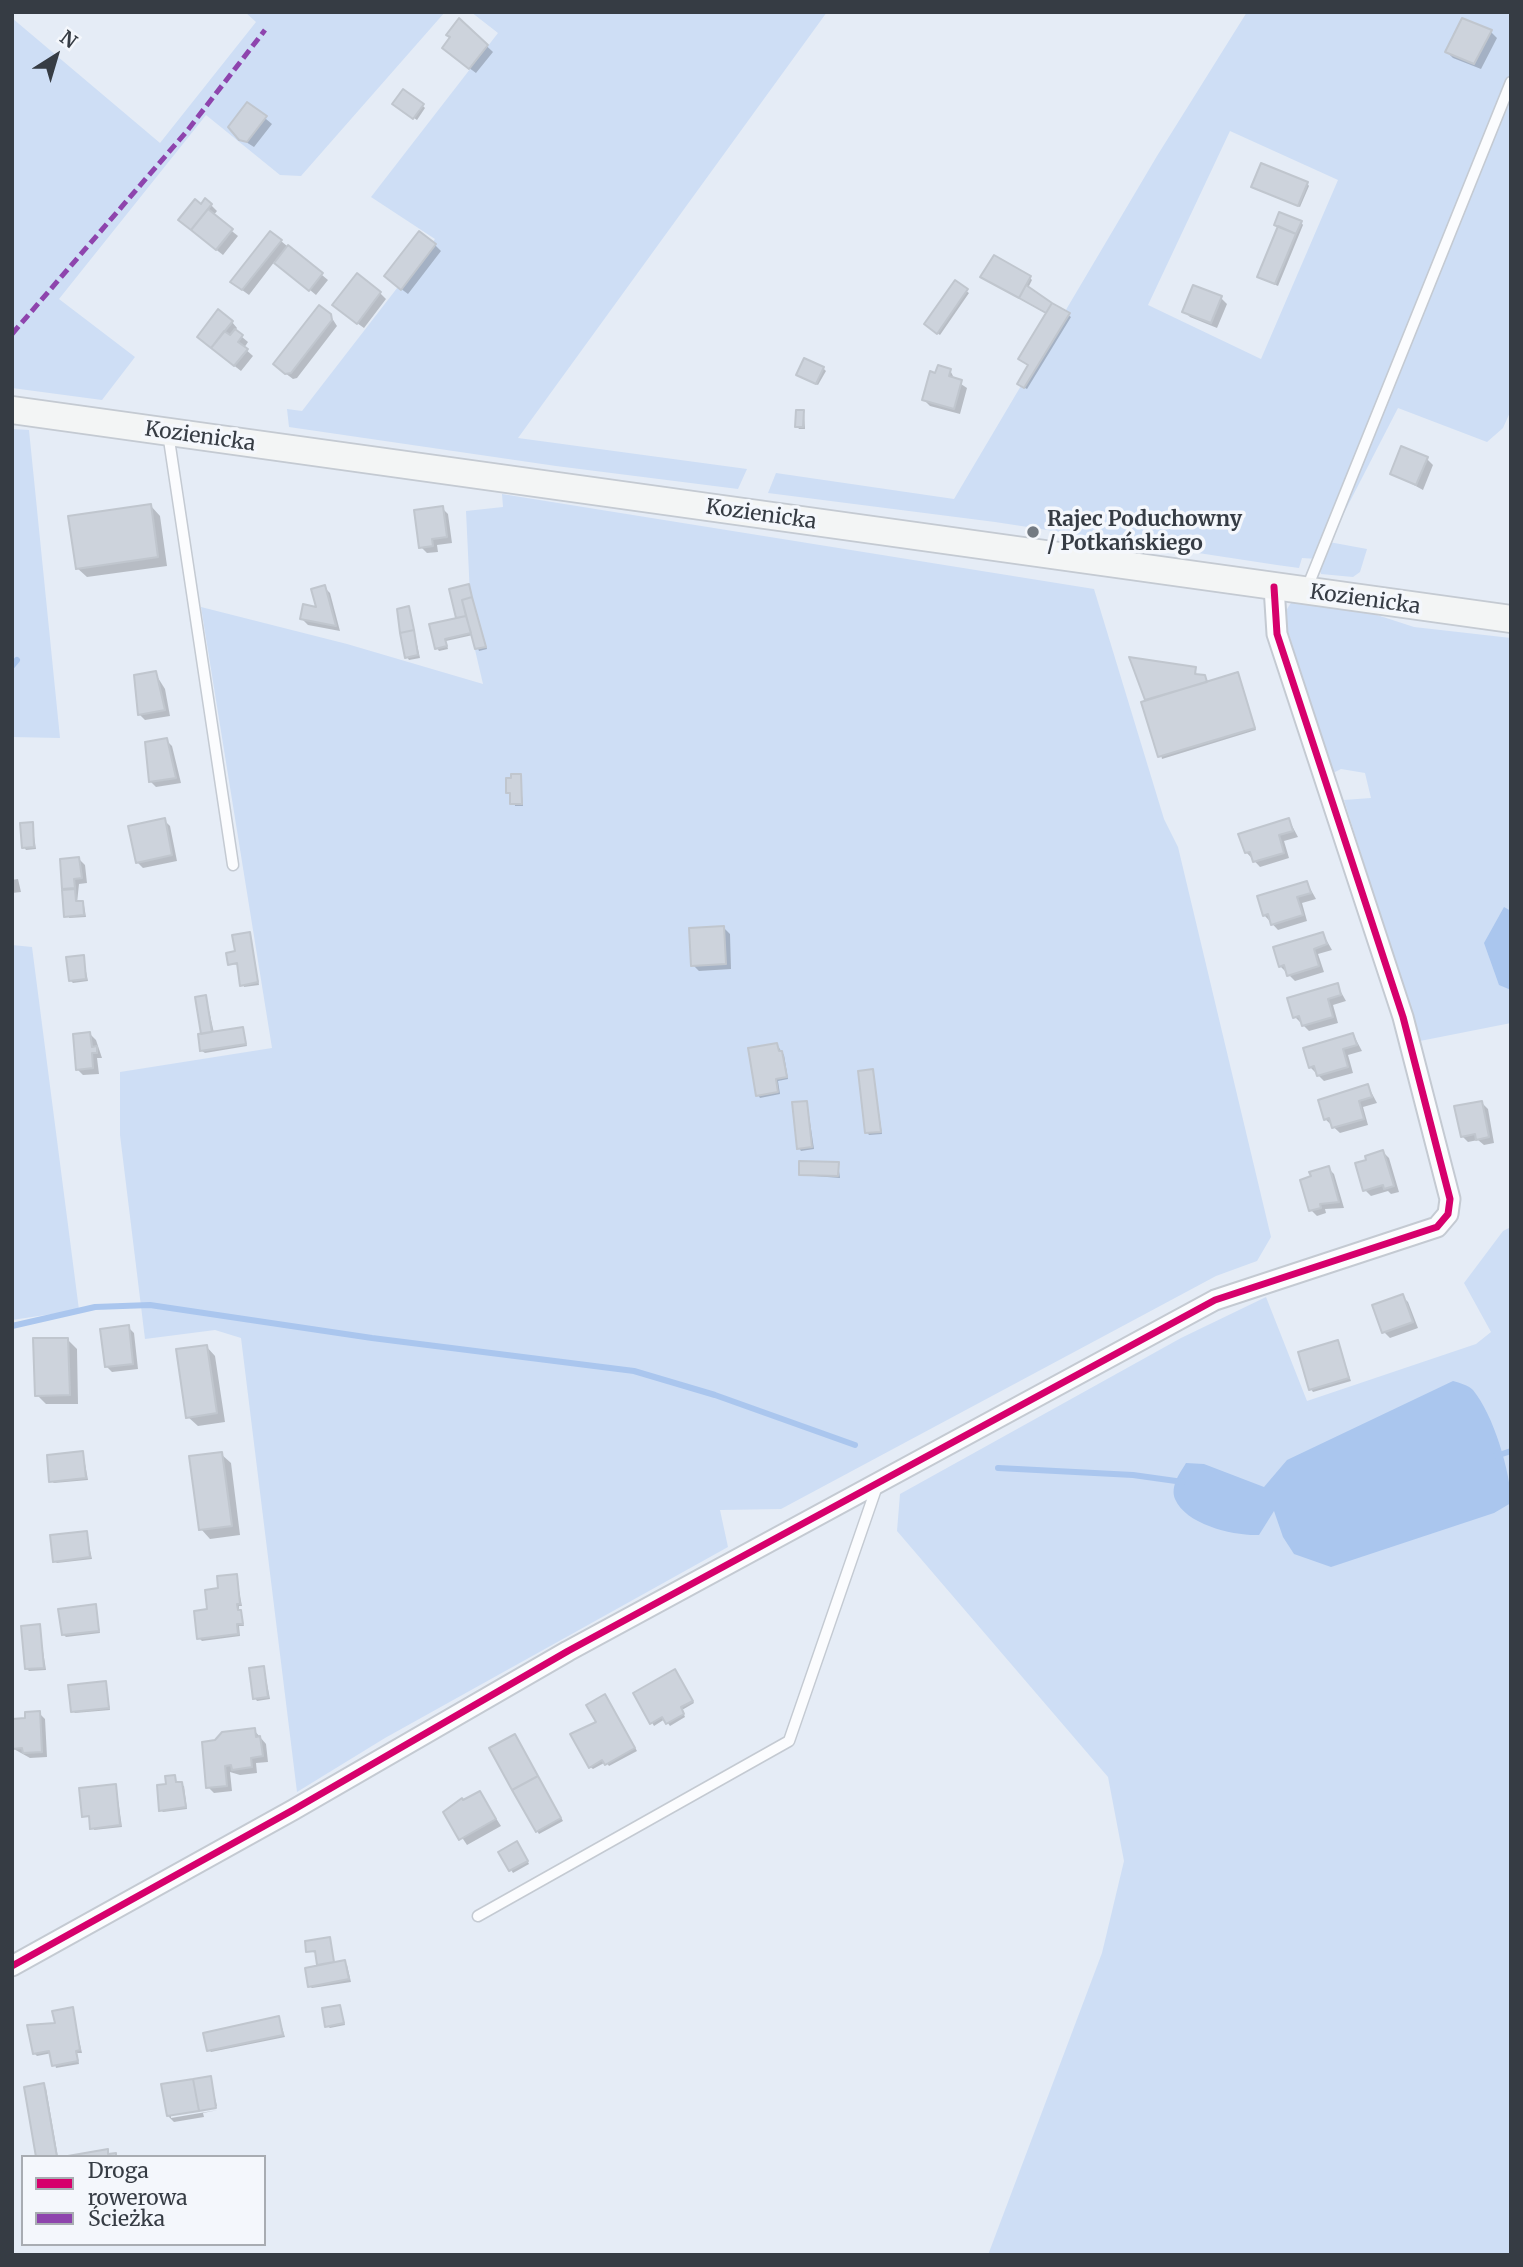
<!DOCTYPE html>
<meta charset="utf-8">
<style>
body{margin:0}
#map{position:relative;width:1523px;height:2267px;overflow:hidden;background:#e5ecf6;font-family:Merriweather,serif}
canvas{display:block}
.frame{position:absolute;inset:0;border:14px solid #363c44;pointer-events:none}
.legend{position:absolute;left:21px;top:2155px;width:245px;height:91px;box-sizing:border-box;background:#f4f7fc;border:2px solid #a8acb2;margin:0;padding:9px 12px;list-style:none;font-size:21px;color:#363c44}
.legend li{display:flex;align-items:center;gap:14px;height:35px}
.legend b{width:35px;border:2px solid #a8acb2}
.north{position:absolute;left:21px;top:21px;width:70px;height:70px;-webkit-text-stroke:5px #f4f7fc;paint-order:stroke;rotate:37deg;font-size:19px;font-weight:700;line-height:28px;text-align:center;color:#363c44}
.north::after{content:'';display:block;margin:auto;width:24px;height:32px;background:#363c44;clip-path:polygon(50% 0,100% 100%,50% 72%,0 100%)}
</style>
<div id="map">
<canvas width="1523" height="2267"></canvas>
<div class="frame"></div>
<ul class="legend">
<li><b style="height:9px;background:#d6006c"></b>Droga rowerowa</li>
<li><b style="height:9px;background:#8e44ad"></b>Ścieżka</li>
</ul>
<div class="north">N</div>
</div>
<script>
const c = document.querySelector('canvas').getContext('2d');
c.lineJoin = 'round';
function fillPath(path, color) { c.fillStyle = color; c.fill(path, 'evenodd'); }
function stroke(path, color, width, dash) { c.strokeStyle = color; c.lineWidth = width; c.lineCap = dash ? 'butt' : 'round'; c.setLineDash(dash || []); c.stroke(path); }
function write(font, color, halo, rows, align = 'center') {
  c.font = font + ' Merriweather,serif'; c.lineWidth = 7; c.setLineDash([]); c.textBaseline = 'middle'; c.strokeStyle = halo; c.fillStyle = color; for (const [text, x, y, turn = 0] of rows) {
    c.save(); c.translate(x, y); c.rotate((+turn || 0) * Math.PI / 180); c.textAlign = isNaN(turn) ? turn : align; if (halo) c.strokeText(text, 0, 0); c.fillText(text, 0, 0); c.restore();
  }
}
fillPath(new Path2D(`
 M245,12H445L301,176L280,175L206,115L59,299L135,357L102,400L12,388V18L160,143L256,22Z
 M471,12H827L518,438L747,469L738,489L556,466L289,427L287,409L302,411L435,239L371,197L498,33Z
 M1247,12H1511V410L1503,428L1487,442L1398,408L1329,542L1367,549L1360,572L1353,577L1321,574L1317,559L1302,558L1299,568L1277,565L995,522L768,493L776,473L954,499L1157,156ZM1230,131L1338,180L1261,359L1148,305Z
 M12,429L29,430L60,738L12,737Z
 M502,494L1094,589L1164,819L1178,847L1271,1237L1257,1261L1216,1276L781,1509L720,1510L728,1547L385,1738L297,1792L241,1338L215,1330L145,1339L120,1135V1072L272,1048L201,607L347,644L483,684L472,637L466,511L503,507Z
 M1292,601L1374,614L1414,627L1511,638V1023L1420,1041L1344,800L1371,798L1365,773L1341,769L1333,773L1286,625L1284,614Z
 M12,945L32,947L79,1310L12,1320Z
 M1511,1227V2255H988L1102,1953L1124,1861L1108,1777L897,1531L900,1494L1181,1338L1266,1297L1307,1401L1476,1344L1491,1332L1464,1283L1503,1231Z`), '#cedef5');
fillPath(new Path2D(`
 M1504,907L1511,911V990L1499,985L1484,943Z
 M1453,1381C1460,1383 1468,1385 1473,1390C1493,1414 1511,1472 1511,1503L1494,1513L1331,1567L1294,1554L1283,1537L1274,1511L1259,1535C1234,1536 1186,1525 1175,1499C1170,1486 1180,1473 1186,1463L1204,1464L1264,1487L1287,1460Z`), '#aac6ee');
fillPath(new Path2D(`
 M459,20L493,52L476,73L450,54Z
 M1491,32L1497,38L1481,69L1453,58L1447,52Z
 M248,104L272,124L254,147L241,139Z
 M397,106H423L425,108L417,120Z
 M1307,183L1309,186L1300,207L1256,189Z
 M211,205L217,211L213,216L238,236L223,255L186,226L201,206Z
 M1301,222L1303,225L1278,286L1262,279L1259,277Z
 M281,241L328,280L316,295L275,261L249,295L238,287Z
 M435,245L441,251L408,294L392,282Z
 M1030,278L1032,280L1028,288L1071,317L1027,389L1021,386L1047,314L985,279Z
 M955,283L969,293L940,335L928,327Z
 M380,293L386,299L364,328L340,311Z
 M1221,298L1227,304L1217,328L1190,317L1184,311Z
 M330,315L337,326L297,378L293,379L281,370Z
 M232,322L237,328L235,331L248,342L244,348L253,356L241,371L205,343Z
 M823,368L826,371L818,385L800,377Z
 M950,370L955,380L967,388L960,414L930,406L924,400L937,375Z
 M804,412L805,429H799L797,426Z
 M1427,459L1433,465L1423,490L1392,473Z
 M151,506L160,516L167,566L87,577L77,568Z
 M442,508L448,514L452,543L437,545L438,552L427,553L421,547Z
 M468,586L487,649L479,651L473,635L446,641L448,649L439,651L437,648L458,619L451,590Z
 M324,587L330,593L340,631L308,625L302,619L318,610Z
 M409,608L420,658L409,660L407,657Z
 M1132,659L1195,668L1197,676L1204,677L1208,683L1238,674L1256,730L1162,759L1148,702Z
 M155,673L165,689L170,716L145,720L139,714Z
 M166,740L172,746L181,783L156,787L150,781Z
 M520,776L523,806H515L512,780Z
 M164,820L170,826L177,861L143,868L137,862Z
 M1289,820L1298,837L1284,841L1289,858L1260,867L1246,852Z
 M32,824L36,849L26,850L24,847Z
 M79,859L85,865L87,883L79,884L77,903L84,905L86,917L69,918L67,892L64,888Z
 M18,879L21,892L12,893V880Z
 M1307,883L1316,899L1302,903L1307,921L1278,930L1264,915Z
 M724,928L730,934L731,969L699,971L693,965Z
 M250,934L259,985L244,987L239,965L230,964Z
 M1323,934L1332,950L1318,954L1324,972L1295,981L1280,966Z
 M83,957L88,981L73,983L70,980Z
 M1337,985L1346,1001L1333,1005L1338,1023L1309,1031L1295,1017Z
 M206,997L214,1033L242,1029L247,1046L205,1053L202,1051L197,999Z
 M90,1034L96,1040L102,1058H97L99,1074L83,1075L77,1069Z
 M1353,1034L1362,1051L1348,1055L1353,1073L1324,1081L1310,1067Z
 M777,1045L784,1055L788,1079L778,1081L780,1094L760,1098L758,1095Z
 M873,1071L882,1134L869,1135L867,1132Z
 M1368,1086L1377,1103L1363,1107L1368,1125L1340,1133L1325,1119Z
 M807,1102L814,1149L801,1151L799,1148Z
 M1482,1103L1488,1109L1494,1143L1484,1145L1478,1140L1468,1142L1462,1136Z
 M1383,1152L1389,1158L1399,1192L1391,1194L1388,1191L1371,1196L1365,1190Z
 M838,1164L840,1178L801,1175Z
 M1328,1168L1334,1174L1344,1208L1325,1209L1326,1213L1317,1216L1311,1210L1313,1178Z
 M1402,1296L1408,1302L1418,1328L1390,1338L1384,1332Z
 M128,1327L134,1333L138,1369L112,1372L106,1366Z
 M67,1339L77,1349L78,1404H46L37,1395Z
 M1337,1342L1351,1381L1313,1392L1311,1389Z
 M206,1346L215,1356L225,1422L198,1426L188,1417Z
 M83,1453L88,1480L54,1483L51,1481Z
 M221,1454L231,1463L240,1535L210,1539L201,1529Z
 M86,1533L92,1559L57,1563L54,1561Z
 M236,1576L242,1606H239V1611L244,1626H239L240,1636L202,1641L199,1638L209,1611L220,1590Z
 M95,1606L100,1633L66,1637L63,1634Z
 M39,1626L46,1670L29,1671L27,1669Z
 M264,1668L270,1699L257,1701L255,1698Z
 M677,1674L694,1703L682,1710L685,1717L670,1726L665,1719L654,1726L635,1693Z
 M105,1683L110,1710L75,1713L73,1711Z
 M608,1699L637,1751L609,1766L606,1762L593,1769L590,1767L598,1723Z
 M39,1713L45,1719L47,1757L30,1758L12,1748L27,1720Z
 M254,1730L266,1744L268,1762L256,1763L257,1773L240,1775L230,1772L232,1791L214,1793L208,1787L204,1744Z
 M517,1738L563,1821L539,1834L537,1831Z
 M174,1777L177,1784L184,1786L187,1809L163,1812L161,1810L168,1785Z
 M116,1786L122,1827L94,1830L91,1818L84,1816Z
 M480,1793L501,1826L467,1845L445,1812Z
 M520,1846L529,1864L513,1873L500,1853Z
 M329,1939L335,1964L347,1965L351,1982L312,1988L309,1986L319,1967L317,1953L308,1951Z
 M340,2006L345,2025L330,2028L327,2026Z
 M72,2009L82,2053H77L79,2064L56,2068L52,2053L37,2056L34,2053L29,2026L57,2024Z
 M279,2018L285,2037L211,2052L209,2050Z
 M210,2078L217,2106L171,2114V2118L218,2110L203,2113L204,2117L174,2122L168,2116Z
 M43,2085L46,2088L58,2157H38Z`), '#0003');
stroke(new Path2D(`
 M12,666L17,660
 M12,1326L95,1307L150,1305L372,1338L634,1371L715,1395L855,1445
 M1496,1456L1511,1451
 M998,1468L1133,1475L1183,1482`), '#aac6ee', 6);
const building = new Path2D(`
 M459,18L488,45L469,69L442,48L450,37L446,35Z
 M1462,18L1492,30L1474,64L1445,52Z
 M403,89L424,104L413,119L392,104Z
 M247,102L267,116L247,142L239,140L228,127Z
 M1261,163L1308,182L1298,206L1251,187Z
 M205,198L212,204L191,230L178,220L195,199L201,204Z
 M208,209L233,229L216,250L191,230Z
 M1279,212L1302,221L1296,234L1274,225Z
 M1278,226L1296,234L1275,284L1257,277Z
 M270,231L282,240L242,290L230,282Z
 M419,231L436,244L401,290L384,276Z
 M288,245L323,273L309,291L274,263Z
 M994,255L1031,276L1019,298L980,277Z
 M357,273L381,292L357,324L332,305Z
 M955,280L968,289L937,334L924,324Z
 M1026,285L1052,303L1046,313L1019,298Z
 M1193,285L1222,296L1211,323L1182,312Z
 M1052,303L1070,313L1024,388L1017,384L1028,365L1018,359Z
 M319,305L331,314L332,320L291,373L285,374L273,364Z
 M218,309L233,321L211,348L197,337Z
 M235,329L243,335L238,342L248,349L234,366L211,348L224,331L230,335Z
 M804,358L824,367L816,384L796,375Z
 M938,365L951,369L949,376L962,380L954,409L922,400L930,371L935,373Z
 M796,410H804L803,427H795Z
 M1401,446L1428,457L1416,485L1390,474Z
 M151,504L158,557L76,569L68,516Z
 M443,506L447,537L432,539L433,546L419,548L414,510Z
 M469,584L472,597L462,600L466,616L456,618L449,589Z
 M325,585L336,626L300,619L303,604L316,607L311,589Z
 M472,597L486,647L475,649L462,600Z
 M409,606L414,630L400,633L397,609Z
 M466,616L471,633L445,639L447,646L435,649L429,624Z
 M414,630L418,655L405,658L400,633Z
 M1129,657L1196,667L1195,674L1205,675L1207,682L1145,700Z
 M156,671L165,710L138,715L134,675Z
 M1238,672L1255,728L1158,757L1141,702Z
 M167,738L176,778L149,782L145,742Z
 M511,774H521L522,804H510V793H506V778H511Z
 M165,818L172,855L136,863L128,826Z
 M1289,818L1293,831L1279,835L1284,853L1253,862L1250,852L1245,853L1238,834Z
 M33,822L34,847L22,848L20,823Z
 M79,857L82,878L74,879L75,888L62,889L60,859Z
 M1307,881L1311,893L1297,897L1303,915L1271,925L1268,914L1263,916L1257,896Z
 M75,889L76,901H83L84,915L64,917L62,890Z
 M724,926L726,964L691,966L689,928Z
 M250,932L258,982L240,986L237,963L228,965L226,953L235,951L232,935Z
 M1323,932L1327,944L1314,949L1319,966L1287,976L1284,965L1279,967L1273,947Z
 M84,955L86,979L69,981L66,957Z
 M1338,983L1341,995L1328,999L1333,1017L1302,1026L1299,1016L1293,1018L1287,998Z
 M206,995L212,1032L201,1034L195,997Z
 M243,1027L246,1044L200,1051L198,1034Z
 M90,1032L92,1047L97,1046V1053H92L93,1068L76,1070L73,1034Z
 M1353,1033L1357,1045L1343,1049L1348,1067L1317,1076L1314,1066L1309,1068L1303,1048Z
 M777,1043L779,1051H782L787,1077L776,1079L778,1092L756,1096L748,1048Z
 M873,1069L881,1132L865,1133L858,1071Z
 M1368,1084L1372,1097L1359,1101L1364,1119L1332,1128L1329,1118L1324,1120L1318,1100Z
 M807,1101L812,1147L797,1149L792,1102Z
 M1482,1101L1489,1137L1476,1140L1475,1134L1461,1137L1454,1106Z
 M1383,1150L1394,1186L1384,1189L1383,1185L1363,1191L1355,1163L1366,1160L1365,1156Z
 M799,1161L839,1162L838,1176L799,1175Z
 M1329,1166L1339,1202L1320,1204L1321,1208L1309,1211L1300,1180L1311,1176L1309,1172Z
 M1403,1294L1413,1322L1382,1333L1372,1305Z
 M129,1325L133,1364L105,1367L100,1329Z
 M33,1338H68L70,1395L35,1396Z
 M1338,1340L1349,1378L1309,1390L1298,1352Z
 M207,1345L217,1413L186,1418L176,1349Z
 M83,1451L86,1478L49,1482L47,1455Z
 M222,1452L232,1526L199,1530L189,1456Z
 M87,1531L90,1557L53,1562L50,1535Z
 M237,1574L240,1604H237L238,1610H241L243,1624H237L238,1634L197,1639L194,1611L207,1609L205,1590L218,1588L217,1576Z
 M96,1604L99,1631L62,1635L58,1609Z
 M40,1624L44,1668L25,1669L21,1626Z
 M264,1666L268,1697L253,1699L249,1668Z
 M675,1669L693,1701L681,1707L684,1714L666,1724L662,1717L650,1724L633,1693Z
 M106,1681L109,1708L71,1712L68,1685Z
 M605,1694L635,1748L605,1765L602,1760L589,1768L570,1734L596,1722L586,1705Z
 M40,1711L42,1752L23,1753L22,1748L12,1749V1719L25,1718V1712Z
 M255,1728L256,1737L260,1736L263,1756L251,1758L252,1767L232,1770L231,1765L225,1766L227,1786L206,1788L202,1742L215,1740L222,1732Z
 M515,1734L538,1776L512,1790L489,1748Z
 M175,1775L176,1782H182L186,1807L159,1811L157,1785L166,1784L165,1776Z
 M538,1776L561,1818L536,1832L512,1790Z
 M116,1784L120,1825L90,1829L89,1816L82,1817L79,1788Z
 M480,1791L496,1819L459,1840L443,1812L462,1798L463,1800Z
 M517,1841L528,1861L509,1871L498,1852Z
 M330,1937L334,1962L317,1965L315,1951L306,1952L305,1941Z
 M345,1960L349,1979L308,1987L305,1968Z
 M340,2005L344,2023L325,2027L322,2008Z
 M73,2007L80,2050L76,2051L78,2061L52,2066L49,2051L33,2054L27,2025L55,2023L52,2011Z
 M279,2016L283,2035L207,2051L203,2033Z
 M211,2076L216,2108L199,2111L193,2079Z
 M193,2079L199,2111L167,2116L161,2084Z
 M44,2083L57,2157H36L24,2087Z
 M108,2149V2154L116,2153V2157H62Z`);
fillPath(building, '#cdd3dc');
stroke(building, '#c0c6ce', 2);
const lane = new Path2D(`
 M168,433L233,865
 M1307,588L1511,82
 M478,1916L789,1741L877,1486`);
const street = new Path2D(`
 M12,1966L293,1810L568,1651L1215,1300L1437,1227L1448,1214L1450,1199L1403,1017L1277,634L1274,587`);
const secondary = new Path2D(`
 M12,410L1511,619`);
stroke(lane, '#c4cad2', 13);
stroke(street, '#c4cad2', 23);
stroke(secondary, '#c4cad2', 30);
stroke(lane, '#fbfcfe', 10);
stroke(street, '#fbfcfe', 19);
stroke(secondary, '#f3f5f5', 26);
stroke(new Path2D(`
 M12,334L187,131L265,30`), '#8e44ad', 5, [10, 5]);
stroke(new Path2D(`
 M12,1966L293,1810L568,1651L1215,1300L1437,1227L1448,1214L1450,1199L1403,1017L1277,634L1274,587`), '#d6006c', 7);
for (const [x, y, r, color] of [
 [1033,532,7,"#737a82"]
]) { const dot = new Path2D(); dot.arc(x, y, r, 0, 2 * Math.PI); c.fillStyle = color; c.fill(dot); stroke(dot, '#f4f7fc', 2.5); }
write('21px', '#363c44', '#f4f7fc', [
 ["Kozienicka",200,437,8],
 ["Kozienicka",761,515,8],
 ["Kozienicka",1365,600,8]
]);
write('bold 21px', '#363c44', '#f4f7fc', [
 ["Rajec Poduchowny",1047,520],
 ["/ Potkańskiego",1047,544]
], 'left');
</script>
